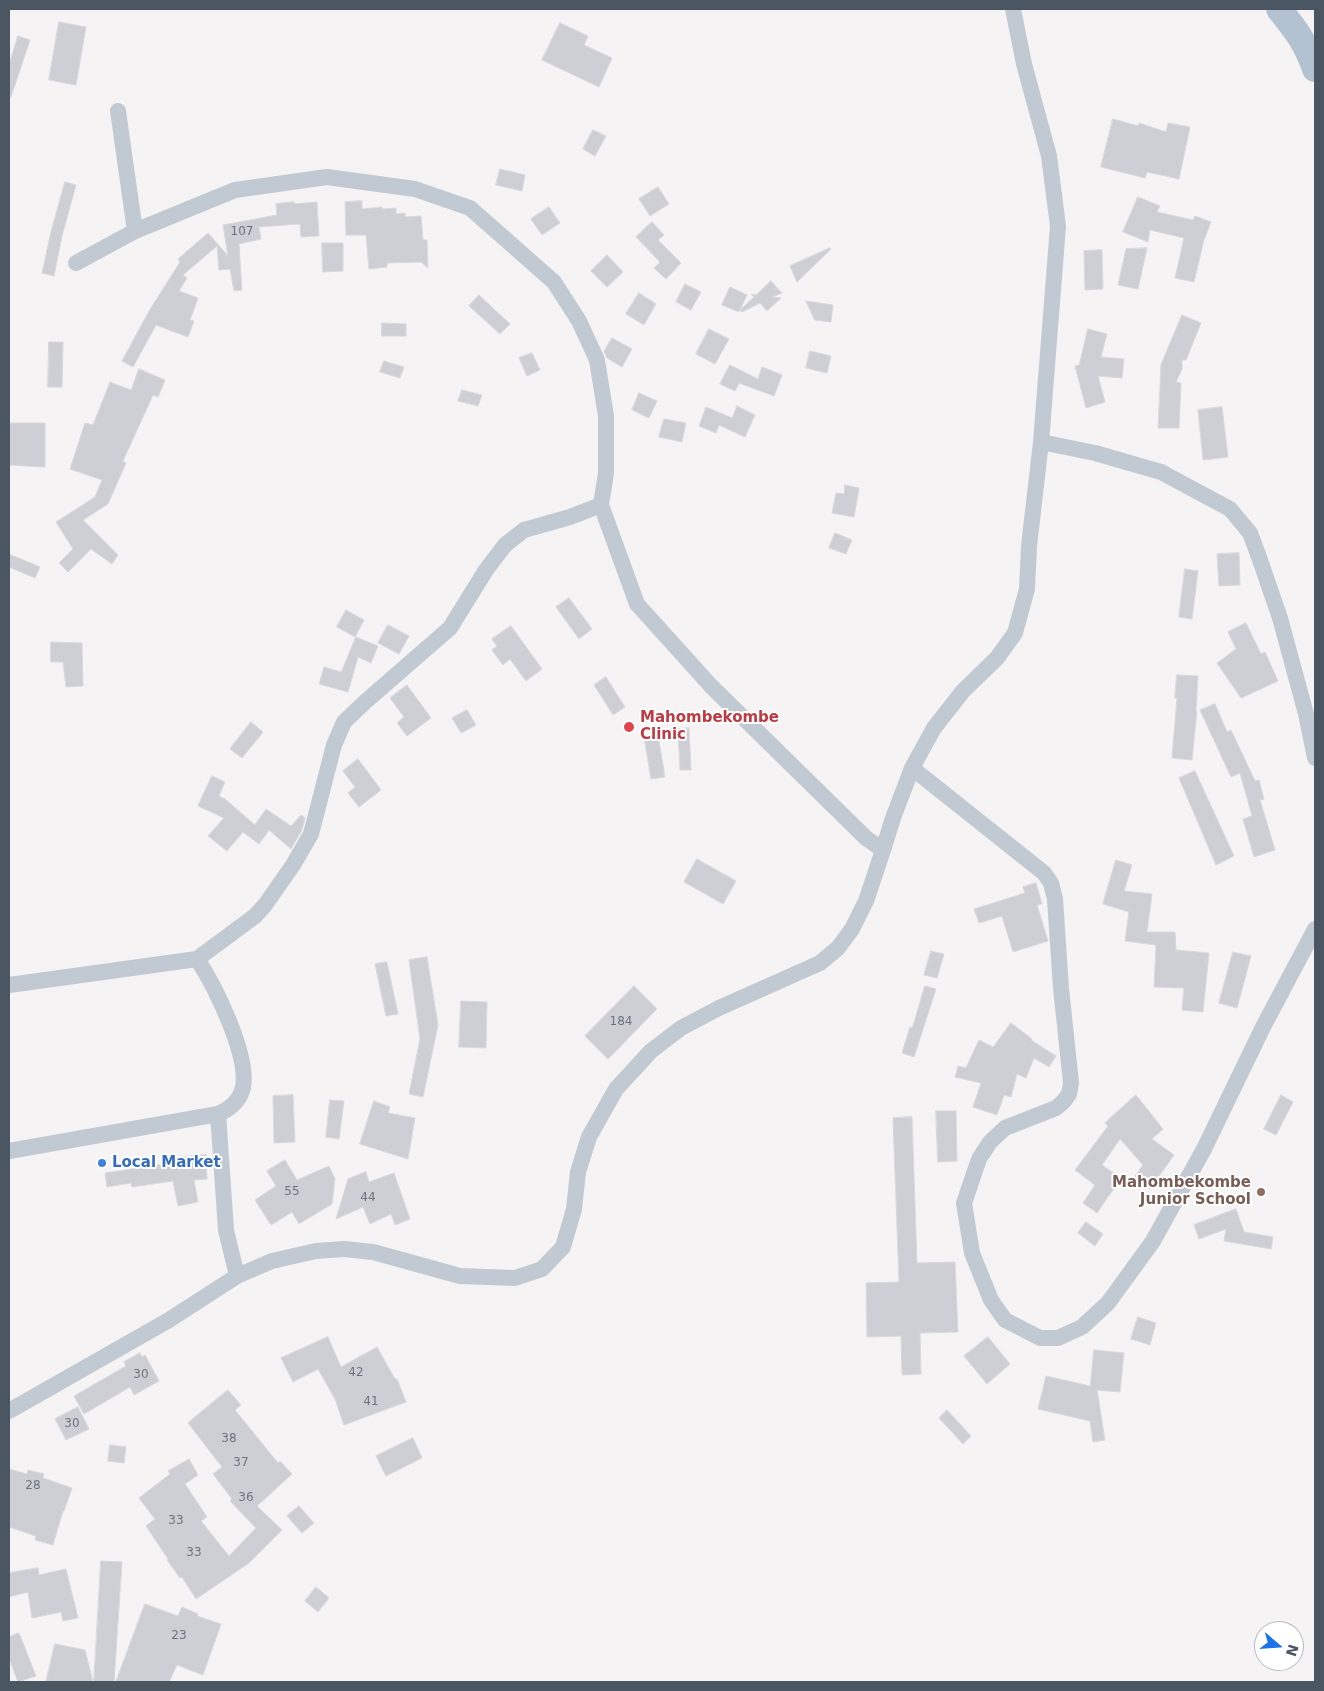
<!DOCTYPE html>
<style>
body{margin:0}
#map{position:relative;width:1324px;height:1691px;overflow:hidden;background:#f5f3f3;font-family:"DejaVu Sans",sans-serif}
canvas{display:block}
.frame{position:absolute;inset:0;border:10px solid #4a5661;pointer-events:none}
.north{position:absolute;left:1254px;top:1621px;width:50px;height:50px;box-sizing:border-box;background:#fff;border:1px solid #b7bbc0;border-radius:50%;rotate:108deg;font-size:14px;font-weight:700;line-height:20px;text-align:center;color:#4a5661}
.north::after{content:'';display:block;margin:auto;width:18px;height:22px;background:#1a73e8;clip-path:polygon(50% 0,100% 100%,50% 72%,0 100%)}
</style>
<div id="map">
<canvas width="1324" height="1691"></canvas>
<div class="frame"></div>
<div class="north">N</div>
</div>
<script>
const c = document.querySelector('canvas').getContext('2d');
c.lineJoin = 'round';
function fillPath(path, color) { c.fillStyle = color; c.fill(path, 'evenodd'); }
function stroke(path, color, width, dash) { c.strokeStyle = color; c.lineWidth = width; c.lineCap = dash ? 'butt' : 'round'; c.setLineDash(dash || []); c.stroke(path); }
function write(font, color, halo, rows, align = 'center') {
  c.font = font + ' "DejaVu Sans",sans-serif'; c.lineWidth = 4; c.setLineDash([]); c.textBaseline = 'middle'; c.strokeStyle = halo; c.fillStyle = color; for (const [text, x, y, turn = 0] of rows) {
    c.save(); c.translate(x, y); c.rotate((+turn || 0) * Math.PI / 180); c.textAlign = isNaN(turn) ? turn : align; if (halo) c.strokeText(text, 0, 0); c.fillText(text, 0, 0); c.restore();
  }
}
const building = new Path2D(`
 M59,22L86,27L76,85L49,80Z
 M560,23L588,36L584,45L612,58L599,87L542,60Z
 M18,36L30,40L11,97H9V65Z
 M1113,119L1138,126L1139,123L1166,132L1168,123L1190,127L1179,179L1147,172L1145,178L1101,167Z
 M593,130L606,136L595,156L583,149Z
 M500,169L525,175L522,191L496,185Z
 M65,182L76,185L62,236L54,276L42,273L51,232Z
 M658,187L669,204L650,216L639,199Z
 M1138,197L1160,206L1157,212L1193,220L1195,216L1211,222L1204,240L1194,282L1175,278L1184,238L1150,230L1148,242L1123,232Z
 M362,201V209L382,207V209L396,208V214L405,213V217L421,216L423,240H427L428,268L421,262L387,263V267L369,269L366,235H346L345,202Z
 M294,202V204L317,202L319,236L301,237L300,224L259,227L261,239L239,244L242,290L234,291L230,269L219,270L217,246L183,275L187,278L179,291L198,298L190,320L194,321L188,337L156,325L133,367L122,361L149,311L180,262L178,259L208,233L228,256L223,225L277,215L276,204Z
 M549,207L560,223L542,235L531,219Z
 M652,222L664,235L658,240L681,263L666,279L654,268L660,262L636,237Z
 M322,243H343V271L323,272Z
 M830,248L831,249L797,282L790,266Z
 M1147,248L1138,289L1118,285L1126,249Z
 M1102,250L1103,289L1085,290L1084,251Z
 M607,255L623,272L607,287L591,271Z
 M771,281L782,293L772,297L781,298L767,311L760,303L742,312L740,310L754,297L751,294L756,295Z
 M685,284L701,292L691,310L676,302Z
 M730,287L747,295L739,312L722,305Z
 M639,293L656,304L644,325L626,314Z
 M479,295L510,324L500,334L469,306Z
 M806,301L833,305L831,322L815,320Z
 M1182,315L1201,323L1186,360H1182V369L1176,382L1181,383L1179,428H1158L1161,365Z
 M382,323L406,324V336H382Z
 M709,329L729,339L715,364L696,354Z
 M1088,329L1107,334L1101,357L1124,359L1122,378L1098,376L1105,402L1086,408L1075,366L1079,365Z
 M612,338L632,349L622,367L607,358L604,352Z
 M49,342H63L62,387H48Z
 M810,351L831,356L827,373L806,368Z
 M532,353L540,370L527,376L519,358Z
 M384,361L404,367L400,378L380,372Z
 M730,365L758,379L762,367L782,375L774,396L739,383L735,391L720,384Z
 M139,369L165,380L158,397L153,395L123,461L126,463L108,504L83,520L118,555L112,564L91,549L68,572L59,563L73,549L56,522L95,497L102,480L70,469L85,423L93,425L110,382L131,390Z
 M462,390L482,395L478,406L458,401Z
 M639,393L657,401L649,418L632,410Z
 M737,406L755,415L745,437L719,425L716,433L699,426L706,407L732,418Z
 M1222,407L1228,457L1203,460L1198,410Z
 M664,419L686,423L682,442L659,437Z
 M9,423H45V467L9,465Z
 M845,485L859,488L854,517L832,513L836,493L844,494Z
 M835,533L852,540L846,554L829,548Z
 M1239,553L1240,585L1219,586L1217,554Z
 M9,554L40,567L35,578L9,567Z
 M1185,569L1198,571L1192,619L1179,617Z
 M569,598L592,629L579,639L556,607Z
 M346,610L364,620L355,637L337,627Z
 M1246,623L1261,654L1265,652L1278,681L1241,698L1217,663L1236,649L1228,632Z
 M388,625L409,636L399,654L378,643Z
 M511,626L542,669L526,681L510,659L503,665L492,650L497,646L492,639Z
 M356,637L378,646L371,663L358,657L348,692L319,684L324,667L341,672Z
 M51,642L82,643L83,686L66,687L63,662H51Z
 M1177,675L1198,676L1196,712L1197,711L1192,760L1172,758L1177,698H1175Z
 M606,677L625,707L613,715L594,685Z
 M407,685L431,718L407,736L397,723L404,717L390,698Z
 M1215,704L1227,732L1231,730L1255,781L1259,780L1264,799L1260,800L1275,850L1254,857L1243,819L1252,816L1240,773L1231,777L1200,710Z
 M467,710L476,725L461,733L452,718Z
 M251,722L263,732L242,758L230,749Z
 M689,728L691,770H680L678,729Z
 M658,735L665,777L651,779L644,737Z
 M358,759L381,790L359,807L348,793L355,787L343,771Z
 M1195,771L1234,856L1216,865L1179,778Z
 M212,776L225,782L219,796L225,799L255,825L266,809L291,826L301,815L305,818L302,830L291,849L269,830L259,844L243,832L227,851L208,836L224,818L198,806Z
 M697,859L736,881L723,904L684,882Z
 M1116,860L1132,865L1124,891L1152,894L1147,932H1175L1176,950L1209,953L1203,1012L1182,1010L1184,988L1154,987L1156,945L1125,941L1129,912L1103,904Z
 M1036,883L1042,904L1037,905L1048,941L1013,952L1002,916L979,923L974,909L1025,893L1023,887Z
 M931,951L944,954L937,978L924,975Z
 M1233,952L1251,956L1237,1008L1219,1003Z
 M427,957L438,1025L423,1097L409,1094L420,1039L409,960Z
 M387,962L398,1014L386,1016L375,964Z
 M634,986L657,1009L608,1059L585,1036Z
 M925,986L936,989L914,1057L902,1053L910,1027L912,1028Z
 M461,1001L487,1002L486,1048L459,1047Z
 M1011,1023L1032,1039L1031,1040L1056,1056L1049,1067L1034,1058L1026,1078L1017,1074L1011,1097L1004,1095L997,1115L973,1107L981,1083L955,1077L958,1066L966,1068L979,1040L993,1047Z
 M293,1095L295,1142L274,1143L273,1096Z
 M1136,1095L1163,1129L1152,1139L1174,1155L1150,1189L1134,1177L1143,1165L1120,1139L1102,1165L1121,1178L1097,1213L1083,1203L1095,1185L1075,1170L1108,1126L1105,1123Z
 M1281,1095L1293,1102L1276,1135L1264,1129Z
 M330,1100L344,1101L339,1139L326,1137Z
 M374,1101L390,1107L388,1113L415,1118L408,1159L360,1144Z
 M936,1111H956L957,1161L938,1162Z
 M912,1117L917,1263L955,1262L958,1332L920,1333L921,1374L902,1375L901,1336L867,1337L866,1283L899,1282L893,1118Z
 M206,1155L207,1179L194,1180L198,1202L178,1206L173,1181L132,1187L131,1183L107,1187L105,1173L171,1163V1158Z
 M285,1160L297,1180L329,1166L335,1179L332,1204L299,1224L292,1212L271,1225L255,1200L276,1186L267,1171Z
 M366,1172L369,1182L394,1173L410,1219L395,1225L391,1214L370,1224L363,1207L336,1219L348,1179Z
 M1236,1209L1244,1232L1273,1237L1271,1249L1224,1241L1226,1229L1199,1239L1194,1225Z
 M1086,1222L1103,1234L1095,1246L1078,1233Z
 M1138,1317L1156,1323L1150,1345L1131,1339Z
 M328,1337L341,1367L377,1347L395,1379H397L406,1402L344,1425L335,1399L318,1369L293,1382L281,1358Z
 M988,1337L1010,1364L987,1384L964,1356Z
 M1094,1350L1124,1353L1120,1392L1097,1390L1105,1440L1093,1442L1090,1421L1038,1409L1046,1376L1090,1386Z
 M140,1353L142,1357L145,1355L159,1381L134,1395L130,1387L84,1414L74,1396L126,1366L124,1362Z
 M228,1390L241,1405L235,1410L278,1463L280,1461L292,1474L257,1506L282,1530L249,1563L196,1599L182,1577L180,1578L167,1560L168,1559L146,1526L155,1519L139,1498L170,1474L168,1471L189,1459L198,1475L185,1484L207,1517L201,1521L229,1556L256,1528L230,1501L232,1499L213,1474L222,1467L188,1423Z
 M78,1407L89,1429L66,1440L55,1419Z
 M947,1410L971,1436L963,1444L939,1418Z
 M413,1438L422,1458L386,1476L376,1456Z
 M110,1445L126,1447L124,1463L108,1461Z
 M9,1469L27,1474L28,1470L44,1474L43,1478L72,1488L64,1511H63L53,1545L35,1540L36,1536L9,1527Z
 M299,1506L314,1523L302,1533L287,1516Z
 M101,1561L122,1562L114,1682H94Z
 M38,1568L39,1575L66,1569L78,1618L63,1621L61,1612L32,1618L28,1592L9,1597V1573Z
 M316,1587L329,1598L318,1612L305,1601Z
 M145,1604L178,1616L182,1607L198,1614L197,1616L221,1624L203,1675L177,1665L169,1682H116Z
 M19,1633L36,1676L18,1682L9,1658V1637Z
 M55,1644L85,1650L93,1682H46Z`);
fillPath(building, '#cdcfd5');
stroke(building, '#d7d9de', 1);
stroke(new Path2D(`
 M118,111L135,231
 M76,263L135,231L235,190L327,177L415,189L470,208L554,282L579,321L597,360L606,416V473L601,505L637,604L711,686L866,838L883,850L893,818L912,768L934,728L963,691L997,658L1015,633L1027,589L1029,546L1041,442L1058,226L1049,156L1024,64L1013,9
 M1041,442L1095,453L1161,472L1230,509L1250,533L1259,557L1280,618L1306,714L1315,758
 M912,768L1044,873L1051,883L1055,899L1061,988L1071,1083L1069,1094L1064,1101L1056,1108L1005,1128L990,1142L979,1159L964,1203L972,1253L991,1300L1005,1320L1040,1338H1058L1082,1327L1108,1303L1153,1241L1204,1149L1263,1027L1315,929
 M197,959C215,986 249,1055 243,1087C240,1101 230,1109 218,1114L226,1230L237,1276
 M9,985L197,959L255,916L265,905L293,865L311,834L334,745L344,722L365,702L450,628L486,570L505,545L524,530L570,517L601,505
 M9,1151L218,1114
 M9,1411L169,1320L237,1276L272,1261L316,1251L344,1249L373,1252L460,1276L515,1278L542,1269L563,1247L574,1209L578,1172L589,1137L616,1089L651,1051L681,1028L719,1008L820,963L838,948L852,929L866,901L883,850`), '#c1cad2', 16);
stroke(new Path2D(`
 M1279,9C1296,30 1306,43 1315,69`), '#b3c2d1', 26);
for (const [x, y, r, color] of [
 [629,727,6,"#e0444e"],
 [102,1163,5,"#3f7fe0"],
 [1261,1192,5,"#8d6e63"]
]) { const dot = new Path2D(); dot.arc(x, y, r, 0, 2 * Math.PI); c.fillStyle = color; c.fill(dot); stroke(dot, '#fff', 2); }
write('12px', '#6b747e', null, [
 ["107",242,232],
 ["184",621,1022],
 ["55",292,1192],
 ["44",368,1198],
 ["42",356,1373],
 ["30",141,1375],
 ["41",371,1402],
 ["30",72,1424],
 ["38",229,1439],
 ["37",241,1463],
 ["28",33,1486],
 ["36",246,1498],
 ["33",176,1521],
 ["33",194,1553],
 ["23",179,1636]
]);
write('bold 15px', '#be3a42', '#fff', [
 ["Mahombekombe",640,718],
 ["Clinic",640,735]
], 'left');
write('bold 15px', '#366cbe', '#fff', [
 ["Local Market",112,1163]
], 'left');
write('bold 15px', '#785e54', '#fff', [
 ["Mahombekombe",1251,1183],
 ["Junior School",1251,1200]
], 'right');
</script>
